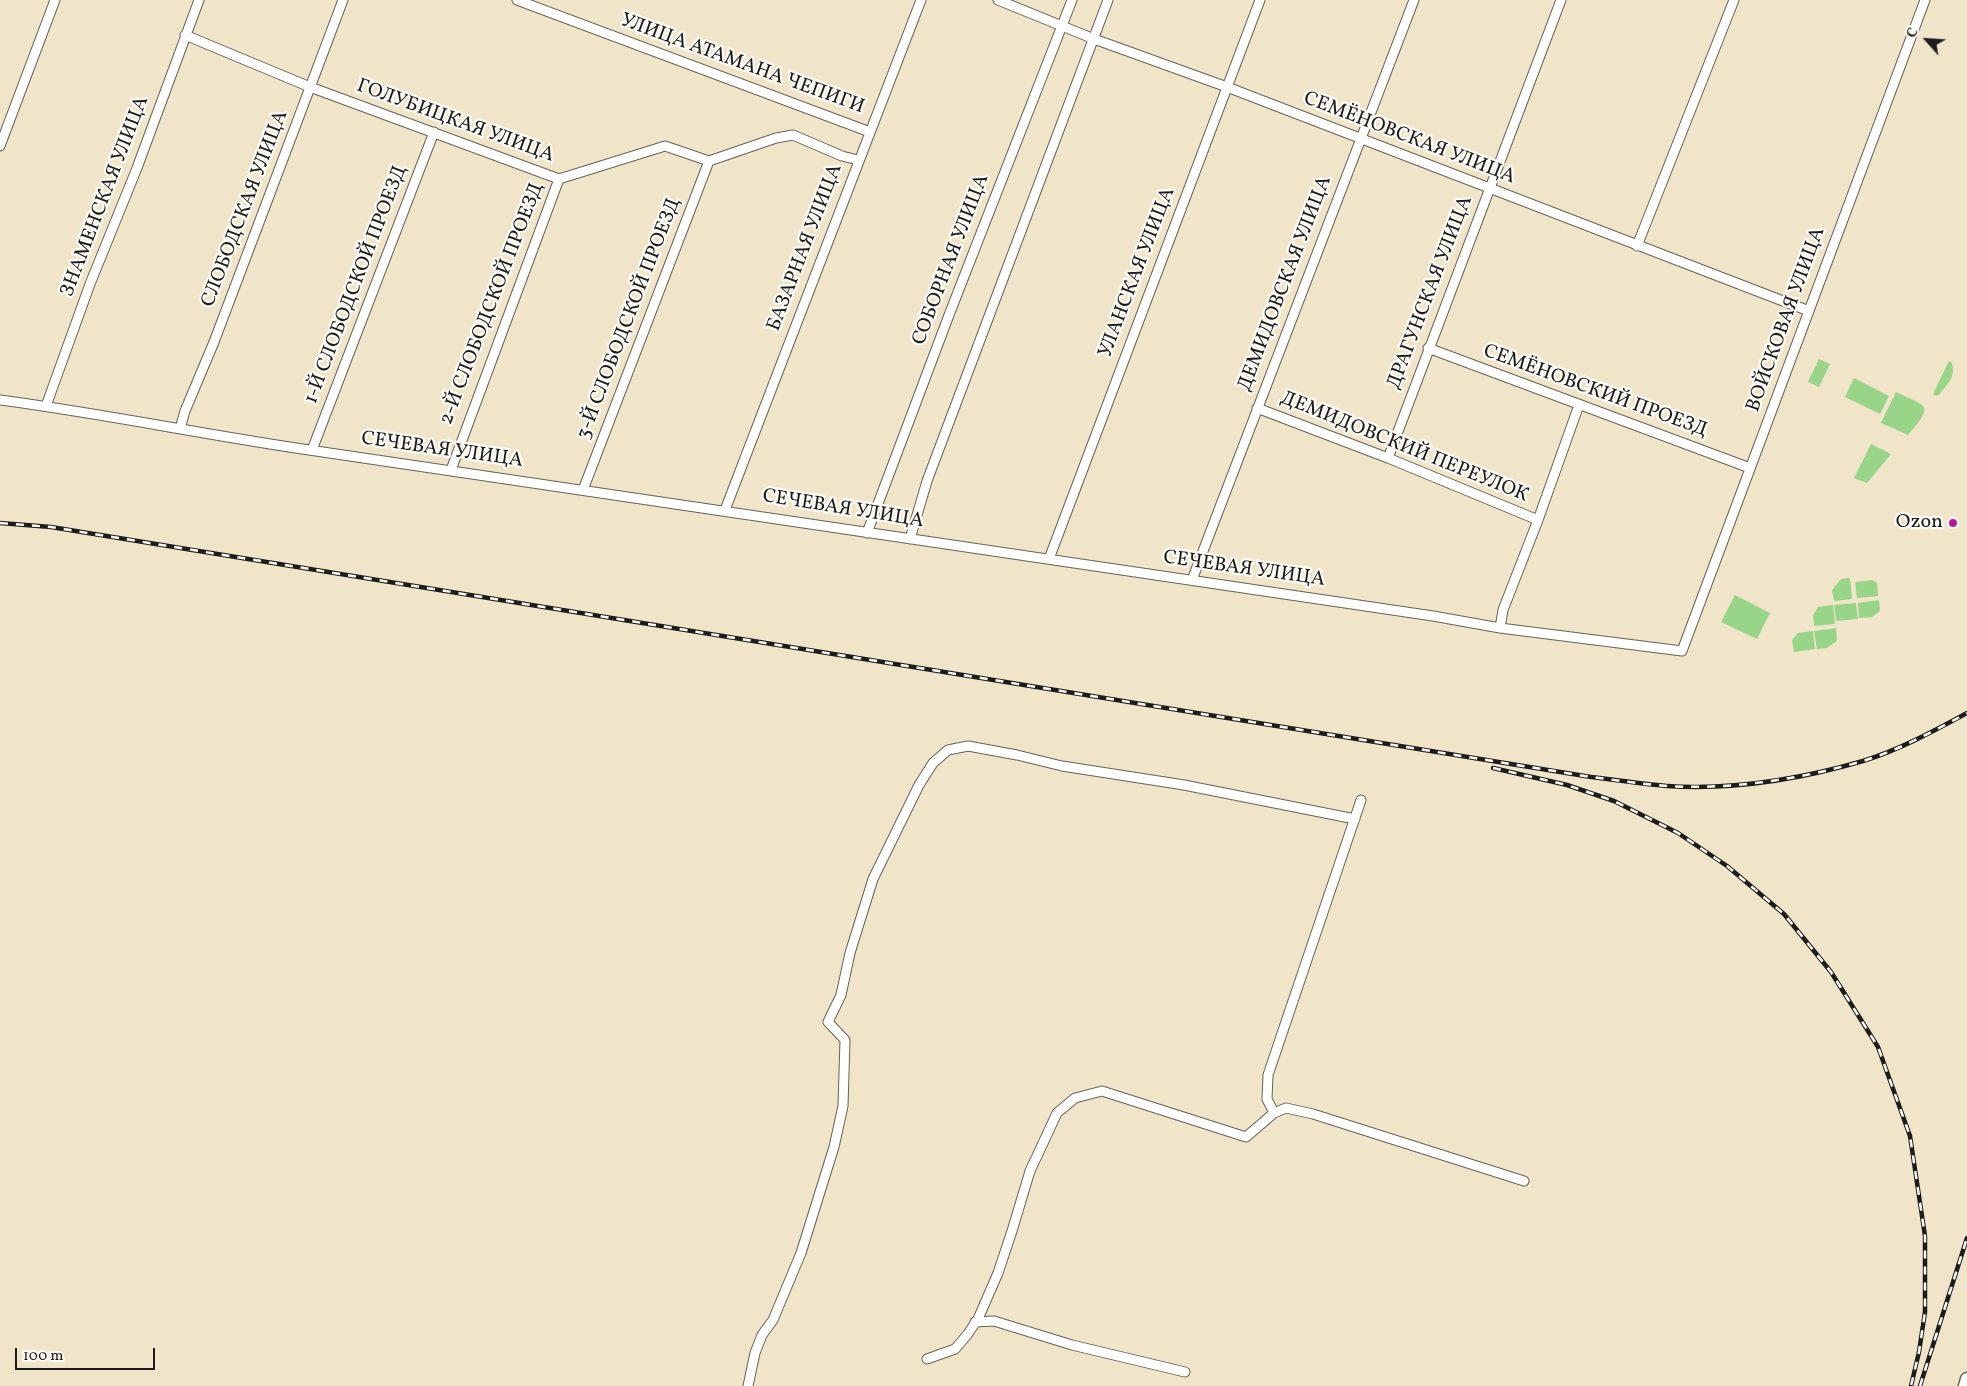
<!DOCTYPE html>
<meta charset="utf-8">
<style>
body{margin:0}
#map{position:relative;width:1967px;height:1386px;overflow:hidden;background:#f0e5c8;font-family:Vollkorn,serif}
canvas{display:block}
.north{position:absolute;left:1902px;top:15px;width:50px;height:50px;-webkit-text-stroke:4px #fdfcf7;paint-order:stroke;rotate:296deg;font-size:14px;font-weight:700;line-height:20px;text-align:center;color:#1c1c1c}
.north::after{content:'';display:block;margin:auto;width:18px;height:22px;background:#1c1c1c;clip-path:polygon(50% 0,100% 100%,50% 72%,0 100%)}
.scale{position:absolute;left:15px;top:1348px;width:140px;height:22px;box-sizing:border-box;border:2px solid #1c1c1c;border-top:0;padding-left:6px;font-size:15px;line-height:18px;white-space:nowrap;color:#1c1c1c;-webkit-text-stroke:4px #fdfcf7;paint-order:stroke}
</style>
<div id="map">
<canvas width="1967" height="1386"></canvas>
<div class="north">С</div>
<div class="scale">100 m</div>
</div>
<script>
const c = document.querySelector('canvas').getContext('2d');
c.lineJoin = 'round';
function fillPath(path, color) { c.fillStyle = color; c.fill(path, 'evenodd'); }
function stroke(path, color, width, dash) { c.strokeStyle = color; c.lineWidth = width; c.lineCap = dash ? 'butt' : 'round'; c.setLineDash(dash || []); c.stroke(path); }
function write(font, color, halo, rows, align = 'center') {
  c.font = font + ' Vollkorn,serif'; c.lineWidth = 4.5; c.setLineDash([]); c.textBaseline = 'middle'; c.strokeStyle = halo; c.fillStyle = color; for (const [text, x, y, turn = 0] of rows) {
    c.save(); c.translate(x, y); c.rotate((+turn || 0) * Math.PI / 180); c.textAlign = isNaN(turn) ? turn : align; if (halo) c.strokeText(text, 0, 0); c.fillText(text, 0, 0); c.restore();
  }
}
fillPath(new Path2D(`
 M1819,359L1830,364L1819,387L1808,382Z
 M1949,361L1952,363C1956,377 1948,383 1940,394L1936,396L1933,394Z
 M1854,378L1889,396L1880,414L1845,397Z
 M1896,392C1929,408 1934,404 1908,435L1881,423Z
 M1871,444L1891,454L1867,483L1854,478Z
 M1850,578L1852,599L1834,601L1832,590L1841,579Z
 M1872,580L1877,583L1878,596L1857,598L1855,582Z
 M1735,595L1770,613L1757,639L1721,622Z
 M1879,600L1880,611L1872,617L1859,618L1858,603Z
 M1856,603L1858,619L1836,621L1834,605Z
 M1833,605L1835,624L1814,626L1813,615L1818,607Z
 M1836,628L1837,641L1827,648L1817,649L1814,631Z
 M1813,631L1815,649L1794,652L1792,640L1798,633Z`), '#98d589');
const minor = new Path2D(`
 M517,0L870,132
 M998,0L1094,39L1227,87L1809,311
 M185,35L310,87L559,179L665,146L709,161L776,138L793,135L842,156L858,160
 M0,146L55,0
 M1637,246L1734,0
 M1428,348L1750,468
 M0,400C106,414 211,436 316,451C689,504 1061,561 1433,616L1500,628L1682,651L1925,0
 M46,406L90,284L137,168L199,0
 M1257,408L1388,458L1538,520
 M180,429L185,411L214,342L343,0
 M312,450L434,132
 M1388,458L1561,0
 M451,470L559,179
 M583,490L709,161
 M725,510L921,0
 M867,533L949,315L1072,0
 M910,539L927,481L1108,0
 M1049,559L1260,0
 M1192,580L1414,0
 M1500,628L1503,610L1538,520L1579,405
 M1274,1113L1267,1099L1268,1075L1361,800
 M975,1322L994,1321L1072,1345L1185,1372
 M927,1359L955,1349L967,1335L978,1319L998,1273L1012,1231L1030,1171L1057,1113L1075,1098L1102,1091L1246,1137L1274,1113L1286,1108L1313,1114L1524,1181
 M748,1386L755,1353L762,1335L773,1320L801,1253L834,1147L843,1106L845,1040L828,1022L841,995L850,953L873,879L919,785L933,763L948,750L968,746L1017,755L1062,766L1184,785L1355,819`);
const secondary = new Path2D(`
 M1965,1386L1967,1379`);
stroke(minor, '#666258', 11);
stroke(secondary, '#666258', 15);
stroke(minor, '#fff', 9);
stroke(secondary, '#fff', 12);
const rail = new Path2D(`
 M0,523L51,527L1591,777C1616,780 1641,784 1667,786C1731,790 1801,779 1863,761C1899,750 1934,731 1967,713
 M1493,768L1567,785L1614,801L1678,833L1727,866L1784,914L1831,972L1878,1047L1910,1136L1925,1236V1312L1919,1352L1911,1386
 M1920,1386L1967,1238`);
stroke(rail, '#1c1c1c', 4.5);
stroke(rail, '#fdfcf7', 2.5, [8]);
for (const [x, y, r, color] of [
 [1953,523,5,"#b5179e"]
]) { const dot = new Path2D(); dot.arc(x, y, r, 0, 2 * Math.PI); c.fillStyle = color; c.fill(dot); stroke(dot, '#fdfcf7', 2); }
write('20px', '#1c1c1c', '#fdfcf7', [
 ["УЛИЦА АТАМАНА ЧЕПИГИ",742,65,20],
 ["ГОЛУБИЦКАЯ УЛИЦА",455,122,20],
 ["СЕМЁНОВСКАЯ УЛИЦА",1409,139,21],
 ["ЗНАМЕНСКАЯ УЛИЦА",106,197,-69],
 ["СЛОБОДСКАЯ УЛИЦА",246,209,-69],
 ["БАЗАРНАЯ УЛИЦА",806,248,-69],
 ["СОБОРНАЯ УЛИЦА",952,260,-69],
 ["УЛАНСКАЯ УЛИЦА",1138,273,-69],
 ["ДЕМИДОВСКАЯ УЛИЦА",1286,284,-69],
 ["1-Й СЛОБОДСКОЙ ПРОЕЗД",357,285,-69],
 ["ДРАГУНСКАЯ УЛИЦА",1431,293,-69],
 ["2-Й СЛОБОДСКОЙ ПРОЕЗД",493,304,-69],
 ["3-Й СЛОБОДСКОЙ ПРОЕЗД",630,319,-69],
 ["ВОЙСКОВАЯ УЛИЦА",1787,320,-70],
 ["СЕМЁНОВСКИЙ ПРОЕЗД",1595,392,20],
 ["ДЕМИДОВСКИЙ ПЕРЕУЛОК",1404,448,22],
 ["СЕЧЕВАЯ УЛИЦА",442,451,8],
 ["СЕЧЕВАЯ УЛИЦА",843,510,9],
 ["СЕЧЕВАЯ УЛИЦА",1244,570,8]
]);
write('20px', '#1c1c1c', '#fdfcf7', [
 ["Ozon",1943,523]
], 'right');
</script>
